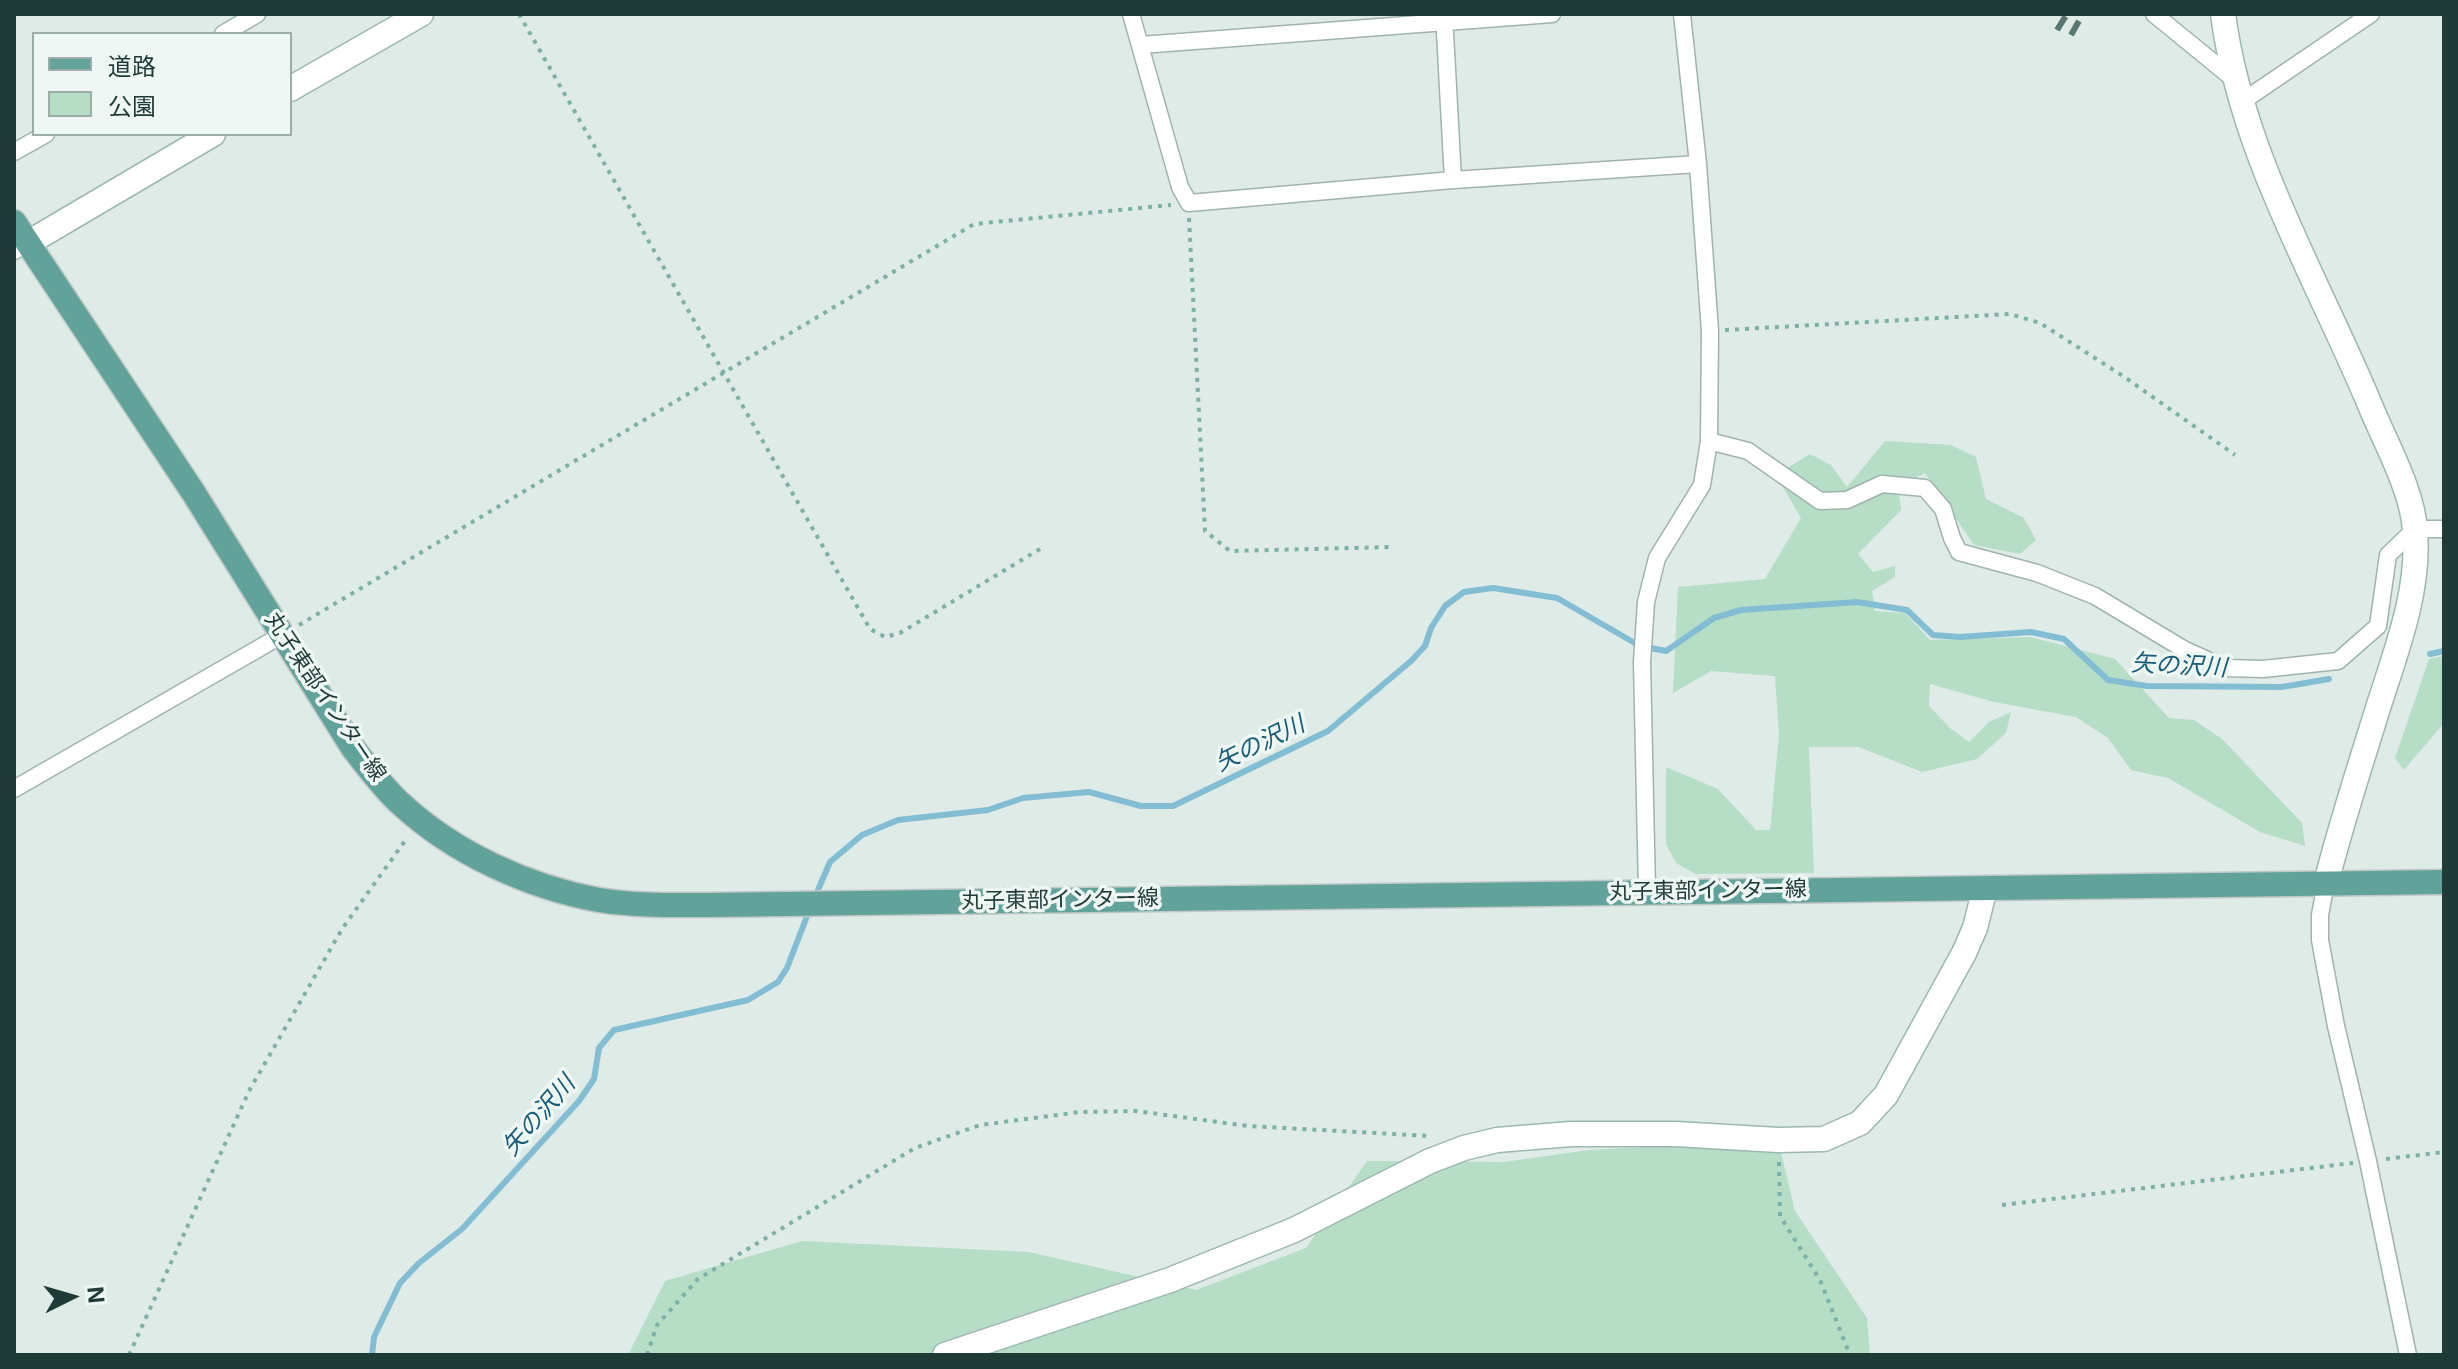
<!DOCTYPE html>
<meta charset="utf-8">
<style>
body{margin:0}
#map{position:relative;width:2458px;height:1369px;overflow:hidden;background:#deebe7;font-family:Inter,"Noto Sans JP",sans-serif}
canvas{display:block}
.frame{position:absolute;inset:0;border:16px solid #1f3b37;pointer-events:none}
.legend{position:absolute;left:32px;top:32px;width:260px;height:104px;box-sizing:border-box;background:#eff7f4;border:2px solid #9caca8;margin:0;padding:10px 14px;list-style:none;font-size:24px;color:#1f3b37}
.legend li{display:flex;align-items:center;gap:16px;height:40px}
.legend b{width:40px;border:2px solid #9caca8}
.north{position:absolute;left:32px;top:1257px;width:80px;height:80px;-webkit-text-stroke:6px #eff7f4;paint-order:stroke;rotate:85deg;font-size:22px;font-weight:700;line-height:32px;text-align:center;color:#1f3b37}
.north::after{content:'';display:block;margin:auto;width:28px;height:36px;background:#1f3b37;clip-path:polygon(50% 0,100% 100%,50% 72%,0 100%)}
</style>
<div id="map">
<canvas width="2458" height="1369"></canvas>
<div class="frame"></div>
<ul class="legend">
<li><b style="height:10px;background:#61a39a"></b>道路</li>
<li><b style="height:22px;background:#b6ddc6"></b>公園</li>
</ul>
<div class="north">N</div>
</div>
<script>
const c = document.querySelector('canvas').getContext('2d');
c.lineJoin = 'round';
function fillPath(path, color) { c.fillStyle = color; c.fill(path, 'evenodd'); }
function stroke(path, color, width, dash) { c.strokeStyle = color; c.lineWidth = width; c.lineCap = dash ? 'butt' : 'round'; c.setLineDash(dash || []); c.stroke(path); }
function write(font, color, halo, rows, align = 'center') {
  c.font = font + ' Inter,"Noto Sans JP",sans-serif'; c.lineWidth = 7; c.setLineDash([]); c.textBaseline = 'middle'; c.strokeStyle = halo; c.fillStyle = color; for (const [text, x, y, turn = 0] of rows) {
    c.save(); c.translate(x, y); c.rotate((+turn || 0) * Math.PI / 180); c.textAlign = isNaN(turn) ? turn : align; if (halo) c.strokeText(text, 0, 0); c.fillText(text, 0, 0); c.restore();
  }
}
fillPath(new Path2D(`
 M1885,441L1951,445L1976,457L1986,499L2024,518L2036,540L2020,554L1974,545L1925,473L1898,487L1901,510L1858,554L1873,572L1895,566V577L1872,591L1875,611L1905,613L1930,640L2030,637L2115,659L2169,718L2194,720L2222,739L2302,823L2305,846L2260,832L2168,778L2131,770L2108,738L2076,717L1994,702L1930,684L1929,706L1950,728L1969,742L1989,722L2011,712L2006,733L1977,759L1922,772L1859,747H1809L1814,873L1696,874L1676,863L1666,844V767L1718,789L1756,830H1770L1779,735L1775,676L1711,671L1673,693L1678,587L1765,579L1801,518L1776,475L1810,454L1831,465L1847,487Z
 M2444,656V723L2404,770L2395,758L2429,659Z
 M1778,1140L1795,1211L1867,1318L1870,1355H628L665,1281L802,1241L1029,1252L1196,1290L1306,1248L1367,1161L1504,1162L1589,1150Z`), '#b6ddc6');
stroke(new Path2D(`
 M2430,654L2444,651
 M815,897L830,862L862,835L898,820L988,810L1023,798L1089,792L1141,806H1173L1328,731L1411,661L1425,646L1431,628L1445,606L1464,592L1493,588L1557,598L1640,646L1666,651L1714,618L1741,610L1857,602L1907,610L1933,635L1960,637L2031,632L2064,639L2108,680L2147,686L2282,687L2329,679
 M372,1355L374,1337L400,1283L419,1263L462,1229L579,1101L594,1079L599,1048L614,1030L748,1000L778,982L787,968L809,911`), '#83bdd3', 6);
const street = new Path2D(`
 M1131,14L1180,187L1189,203L1453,180L1698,164
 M1444,14L1453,180
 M1682,14L1698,164L1710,331L1709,441L1748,451L1820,501L1847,500L1882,484L1925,488L1943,509L1952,538L1959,552L2037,573L2095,596L2185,650L2225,668L2263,669L2338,661L2378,626L2388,555L2415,529H2444
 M2154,14L2236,81
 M223,34L257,14
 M1141,45L1552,14
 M2243,101L2371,14
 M14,152L46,134
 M14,251L28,243
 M14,789L282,635
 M2326,883L2320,915V940L2336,1026L2368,1161L2408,1355
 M1647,892L1642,662L1646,602L1657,558L1702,485L1709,441`);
const secondary = new Path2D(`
 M2223,14C2241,153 2317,278 2370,405C2385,442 2413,491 2415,531C2420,591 2396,651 2378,708C2360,766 2341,824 2326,883
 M290,89L421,14
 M28,243L213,134
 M945,1355L1170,1280L1294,1230L1430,1161L1464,1148L1497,1140L1571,1134H1676L1778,1140L1824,1139L1860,1123L1886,1095L1964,953L1975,928L1985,888`);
const primary = new Path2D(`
 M14,222L193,492L353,748C368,767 383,788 401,804C454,853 528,887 599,900C636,906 673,905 710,905L2444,882`);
stroke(street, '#a1b3af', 19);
stroke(secondary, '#9db7b1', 27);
stroke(primary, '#c0c8c7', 27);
stroke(new Path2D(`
 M519,14L870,629L885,637L900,633L1045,546
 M1189,218L1205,531L1230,551L1390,547
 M1725,330L2010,314L2040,323L2123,376L2235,455
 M299,625L974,224L1171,205
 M2386,1159L2444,1152
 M1779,1162L1780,1216L1820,1280L1850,1355
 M2002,1205L2353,1163
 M129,1355L249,1091L342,929L407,838
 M647,1355L657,1325L698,1279L915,1148L980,1125L1080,1112L1136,1111L1248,1126L1430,1136`), '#7db0a7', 4, [4, 6]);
stroke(street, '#fff', 16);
stroke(secondary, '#fff', 24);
stroke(primary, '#61a39a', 24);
stroke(new Path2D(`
 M2057,30L2067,14
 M2071,35L2083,14`), '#597773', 6, [16, 8]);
write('22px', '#1f3b37', '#eff7f4', [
 ["丸子東部インター線",325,697,56],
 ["丸子東部インター線",1708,891,-1],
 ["丸子東部インター線",1060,900,-1]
]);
write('italic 24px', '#175c79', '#eff7f4', [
 ["矢の沢川",2179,666,3],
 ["矢の沢川",1260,744,-26],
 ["矢の沢川",539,1116,-49]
]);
</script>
